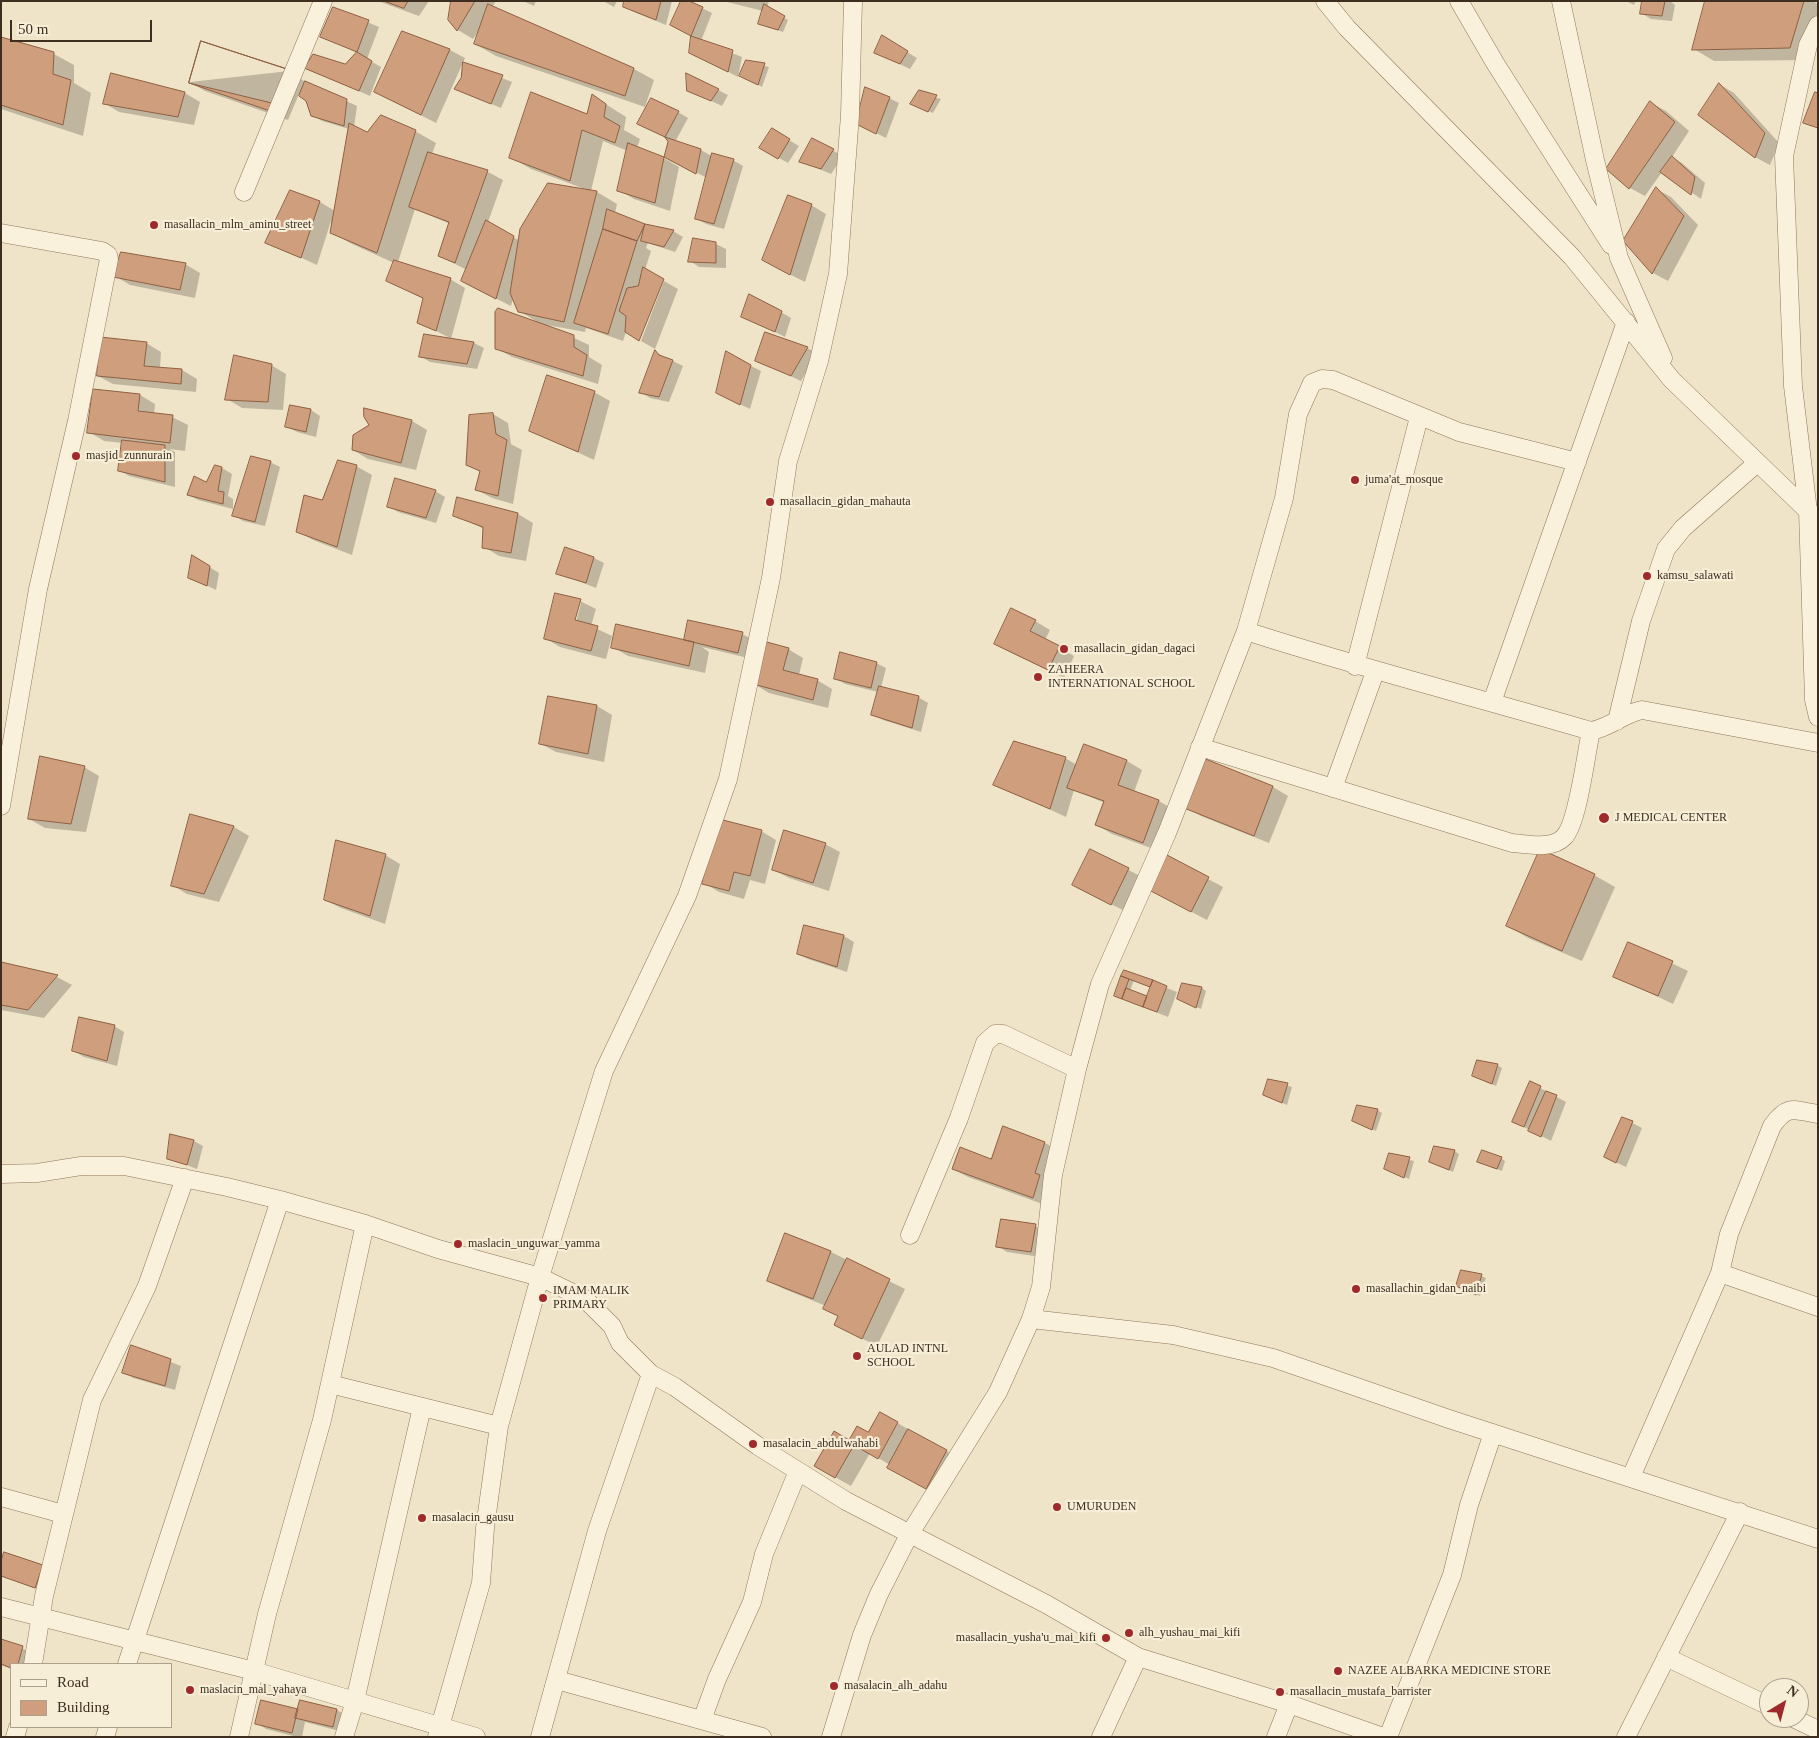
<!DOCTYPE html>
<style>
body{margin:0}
#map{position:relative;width:1819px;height:1738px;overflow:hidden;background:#f0e4c8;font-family:Georgia,serif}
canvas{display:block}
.frame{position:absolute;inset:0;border:2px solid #3d2e20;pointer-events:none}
.legend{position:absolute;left:10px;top:1663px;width:162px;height:65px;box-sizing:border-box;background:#f7eed8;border:1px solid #ada18e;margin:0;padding:6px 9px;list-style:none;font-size:15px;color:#3d2e20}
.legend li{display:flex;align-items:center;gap:10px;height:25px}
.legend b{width:25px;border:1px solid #ada18e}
.north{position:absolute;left:1759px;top:1678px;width:50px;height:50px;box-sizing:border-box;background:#f7eed8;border:1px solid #ada18e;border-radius:50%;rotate:37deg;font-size:14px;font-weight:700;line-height:20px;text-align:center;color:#3d2e20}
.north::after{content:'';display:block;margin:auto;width:18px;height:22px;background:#9e2a2b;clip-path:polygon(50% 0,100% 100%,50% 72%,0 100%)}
.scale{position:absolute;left:10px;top:20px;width:142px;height:22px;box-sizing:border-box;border:2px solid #3d2e20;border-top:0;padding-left:6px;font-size:15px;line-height:18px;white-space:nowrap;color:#3d2e20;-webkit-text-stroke:4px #f7eed8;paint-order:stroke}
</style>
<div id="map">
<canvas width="1819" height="1738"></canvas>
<div class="frame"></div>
<ul class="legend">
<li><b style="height:6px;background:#faf1dc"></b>Road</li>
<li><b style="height:14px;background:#cf9f7d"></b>Building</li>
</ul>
<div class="north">N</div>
<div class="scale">50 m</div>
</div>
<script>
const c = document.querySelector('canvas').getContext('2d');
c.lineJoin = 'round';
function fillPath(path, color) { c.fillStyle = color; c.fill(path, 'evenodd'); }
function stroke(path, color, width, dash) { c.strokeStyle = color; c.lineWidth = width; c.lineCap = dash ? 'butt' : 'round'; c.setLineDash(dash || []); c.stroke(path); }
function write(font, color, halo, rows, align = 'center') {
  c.font = font + ' Georgia,serif'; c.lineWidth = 4.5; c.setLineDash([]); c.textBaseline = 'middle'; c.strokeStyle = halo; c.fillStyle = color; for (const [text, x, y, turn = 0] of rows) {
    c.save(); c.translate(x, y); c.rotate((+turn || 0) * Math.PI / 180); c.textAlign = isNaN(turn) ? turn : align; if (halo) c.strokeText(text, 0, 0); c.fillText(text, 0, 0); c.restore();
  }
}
fillPath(new Path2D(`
 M378,1H429L419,16Z
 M453,1H496L492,7L634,69L654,80L645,107L496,56L475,44L480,29L473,39L458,30L449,20Z
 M523,1H536L534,6Z
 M603,1H617L614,7Z
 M625,1H672L666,25L634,12L624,6Z
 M723,1H769L767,8L788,20L783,32L764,26L763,11Z
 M1626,1H1636L1634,5Z
 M1643,1H1670L1675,5L1672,21L1651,19L1641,13Z
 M1706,1H1812L1818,4V36L1811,60L1714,61L1694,49Z
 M334,8L379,27L367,59L381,67L370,96L306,68L346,65L358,53L321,36Z
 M702,8L712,13L701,41L742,57L738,77L690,52L692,36L672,24Z
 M403,33L450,50L465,58L436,123L375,92Z
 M882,37L917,58L910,69L876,53Z
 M1,38L54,54L74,65V83L91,93L83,136L1,109Z
 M747,62L769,67L762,87L745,78Z
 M464,63L512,82L501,108L455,89L462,78Z
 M289,71L304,81L357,106L354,127L368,133L415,131L436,143L432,154L488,172L503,180L488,222L520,241L582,188L531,169L510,157L587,115L593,96L626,117L624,130L640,139L637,148L664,158L679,167L670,211L634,199L619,190L628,151L603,141L591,191L597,192L617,204L615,213L645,225L673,231L683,237L675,252L648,243L646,248L651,251L645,270L640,340L626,332L623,341L586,328L585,332L547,325L589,345V357L602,365L598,384L512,357L496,348L536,321L519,311L513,299L511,306L477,289L467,270L439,256L450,224L415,209L398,262L450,279L465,288L451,339L474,343L484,348L477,369L430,362L420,356L450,338L418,322L424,299L387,281L394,263L352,244L331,232V221L317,265L267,242L290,192L320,202L335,211L349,129L322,121L312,115L307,100L299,94L288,120L205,91L190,82Z
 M1719,84L1734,93L1779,143L1770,165L1755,157Z
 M688,90H718L728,95L722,106Z
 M919,92L941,99L933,113L916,106Z
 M185,93L200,102L194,125L119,112L104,103Z
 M889,98L899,103L886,138L868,129Z
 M1651,103L1666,111L1689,131L1672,157L1682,163L1705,183L1701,199L1662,172L1645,196L1630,188L1608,168Z
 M678,112L688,118L675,142L701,150L713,157L733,160L743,166L724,229L706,224L696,218L707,178L676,162L667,138L638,124Z
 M772,130L799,146L788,163L761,148Z
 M812,139L843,156L831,174L800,161Z
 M1656,189L1671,197L1698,225L1668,281L1653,273L1625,241Z
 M811,205L826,214L805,282L779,269Z
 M716,244L726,249V268L699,267L690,261Z
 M185,264L200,273L195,298L130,285L115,276Z
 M664,281L678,289L655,349L641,341Z
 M781,312L791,318L785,337L742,316Z
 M146,343L161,352L160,368L182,370L197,379L196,392L113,384L98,376Z
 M807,348L817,353L801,381L756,360Z
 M655,352L683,366L669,402L650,398L640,392Z
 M271,365L286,374L283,410L242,408L227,399Z
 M751,366L761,371L750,409L727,398Z
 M594,392L610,401L594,460L531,430Z
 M140,395L155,404L154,414L172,417L188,425L185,451L169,449L175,452V487L129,476L119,470L123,443L104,441L89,432Z
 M311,410L320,416L316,437L297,432L287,427Z
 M493,414L508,423L511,444L522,450L513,504L492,498L477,490L481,472L468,465Z
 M412,421L427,430L416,470L368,459L353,450Z
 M270,462L280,467L265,526L243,521L234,515Z
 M356,466L372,475L352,555L313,540L298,531Z
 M222,468L232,474L228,496L233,499V509L198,500L188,495L207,484Z
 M435,491L445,497L436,523L398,512L388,506Z
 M518,514L533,523L526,561L499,556L484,547V529L455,515Z
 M193,557L219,573L216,590L189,577Z
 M594,558L604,563L596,588L558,573Z
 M580,601L596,609L591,626L612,636L606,659L560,647L545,638ZM579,603H581L575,626H573Z
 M1035,621L1050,630L1045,640L1074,656L1064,678L1010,652Z
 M742,634L752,639L748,658L702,647L709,652L705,673L628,656L613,647Z
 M788,649L803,658L799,675L817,680L832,689L828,708L769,693L754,684Z
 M876,663L886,668L881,688L918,697L928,703L921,732L883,720L873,714L878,692L845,684L835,678Z
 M549,697L597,706L612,715L604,762L556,752L541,744Z
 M1084,745L1127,761L1142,770L1134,792L1159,801L1174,810L1159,851L1112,834L1097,825L1105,803L1074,790L1066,817L995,784L1065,758L1077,765Z
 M84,767L99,776L86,832L45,828L29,819Z
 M1273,787L1288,796L1269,843L1201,816L1186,807Z
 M191,815L234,827L249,836L219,902L187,894L172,885Z
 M761,831L776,840L765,884L750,880L744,899L719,892L704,883Z
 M825,844L840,852L829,891L789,878L774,870Z
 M1090,850L1144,878L1127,912L1088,893Z
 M385,855L400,864L385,924L341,908L325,900Z
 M1167,857L1223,887L1207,920L1165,898Z
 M1594,875L1615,887L1582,961L1528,938L1508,926Z
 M805,927L844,936L854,942L847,972L808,959L798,954Z
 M1629,943L1688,971L1673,1004L1615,976Z
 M1,964L57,977L72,985L44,1018L1,1010Z
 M1124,971L1177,992L1168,1017L1115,996ZM1134,980L1152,987L1147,997L1130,991Z
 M1202,988L1206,991L1201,1009L1183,1001Z
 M114,1026L124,1032L117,1066L84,1057L74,1051Z
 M1497,1065L1502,1068L1496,1086L1478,1078Z
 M1268,1080L1292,1087L1287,1105L1269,1097Z
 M1531,1083L1566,1102L1551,1141L1524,1127Z
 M1377,1110L1382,1113L1376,1131L1358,1123Z
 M1623,1118L1642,1128L1626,1167L1615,1162Z
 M1003,1128L1045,1143L1060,1151L1048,1206L968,1177L953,1169L992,1160Z
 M194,1141L203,1146L197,1169L168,1158Z
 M1454,1151L1459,1154L1453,1172L1435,1164Z
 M1390,1155L1414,1161L1409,1179L1390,1171Z
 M1501,1158L1505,1161L1502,1171L1483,1164Z
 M1035,1226L1045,1231L1041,1257L1007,1252L997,1246Z
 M786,1235L831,1252L905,1289L877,1346L851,1333L839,1317L826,1306L784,1289L768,1281Z
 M1481,1276L1486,1278L1480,1296L1462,1288Z
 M132,1347L181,1366L175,1390L133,1378L123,1372Z
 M880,1413L962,1460L942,1497L904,1477L890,1465L870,1453L851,1486L815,1466L849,1441L869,1434Z
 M43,1566L45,1592L1,1576Z
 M1,1640L33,1653L29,1664H11V1669L1,1665Z
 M301,1701L337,1710L347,1716L343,1732L305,1722L302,1737H297L266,1729L257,1723L299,1711Z`), '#0003');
const building = new Path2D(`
 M384,1H408L404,8Z
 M451,1H475L457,31L448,20Z
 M624,1H661L656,20L623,7Z
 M681,1H689L703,7L691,36L670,25Z
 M1642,1H1665L1662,16L1640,14Z
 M1705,1H1804L1790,48L1692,50Z
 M488,4L634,68L625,96L474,44Z
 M764,4L785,16L778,30L758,24Z
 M333,7L369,20L357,52L320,37Z
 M402,31L450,49L421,115L374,92Z
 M882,35L908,51L900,64L874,53Z
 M691,36L733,50L728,72L689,53Z
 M1,37L54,52L53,74L71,80L63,125L1,105Z
 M201,41L290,70L273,112L189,83Z
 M201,41L290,70L276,104L189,83Z
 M357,52L372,61L359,91L304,68L313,54L345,64Z
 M746,60L765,63L758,85L739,76Z
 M463,62L503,75L491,104L454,89L461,78Z
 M111,73L185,92L178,117L103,104Z
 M686,73L719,89L711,101L687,91Z
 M305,81L347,99L344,126L311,116L306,101L299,96Z
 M1719,83L1765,133L1755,158L1698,115Z
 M865,87L890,97L876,134L856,124Z
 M919,90L937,95L928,112L910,104Z
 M531,92L587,114L592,94L606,104L604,117L620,126L615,143L582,130L570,181L509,158Z
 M1815,92L1818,93V128L1803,123Z
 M651,98L679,111L665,137L637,124Z
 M1650,101L1675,122L1629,189L1606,169Z
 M381,115L416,130L377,253L330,233L349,123L367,132Z
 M772,128L790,139L778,159L759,148Z
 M665,137L701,149L696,174L664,157L668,142Z
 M812,138L834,149L821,169L799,162Z
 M628,143L664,157L655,203L617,191Z
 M428,152L488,170L455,263L438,256L449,222L409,207Z
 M712,153L734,159L714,224L695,219Z
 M1672,156L1695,177L1691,195L1660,172Z
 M548,183L597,191L564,322L518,312L510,293L520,229Z
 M1656,187L1684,216L1652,274L1623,241Z
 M290,190L320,201L301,258L265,243Z
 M788,195L812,204L790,275L762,260Z
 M607,209L645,224L637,241L603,229Z
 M486,220L514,236L496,299L461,281Z
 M645,224L674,230L664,247L641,241Z
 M603,229L637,241L608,334L574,323Z
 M693,238L716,242V263L688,262Z
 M121,252L186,263L180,290L113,277Z
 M394,260L451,278L436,331L417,323L423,298L386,281Z
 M643,267L664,279L639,341L625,332L626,316L619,311L627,288L638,286Z
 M749,294L782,311L775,332L741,317Z
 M498,308L574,335V347L587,355L583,376L495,349V312Z
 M765,332L808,347L791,376L755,361Z
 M424,334L474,342L467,364L419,357Z
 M100,337L147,342L144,366L182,369L181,384L97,376Z
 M655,350L659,355L673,360L659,397L639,393Z
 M726,351L751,365L740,405L716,393Z
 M234,355L272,364L268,402L225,400Z
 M547,375L595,391L578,452L529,431Z
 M93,389L140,394L138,411L173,415L170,443L87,433Z
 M290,405L311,409L306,432L285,427Z
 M364,408L412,420L401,463L352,450L353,435L369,425L364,417Z
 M493,413L496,434L507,440L498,496L475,490L480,471L466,465L469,415Z
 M122,440L165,445V482L118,471Z
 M251,456L271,461L255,522L232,516Z
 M338,460L357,465L337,547L296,532L304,495L322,500Z
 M215,465L222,467L218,491L224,492L223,504L187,495L194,476L206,482Z
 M395,478L436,490L426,518L387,507Z
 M457,497L518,513L511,553L482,548L483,527L453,516Z
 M565,547L594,557L586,583L556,574Z
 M192,555L210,566L207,586L188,578Z
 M555,593L581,599L575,620L598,626L591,651L544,639Z
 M1011,608L1036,620L1030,631L1060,646L1048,670L994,644Z
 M688,620L743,632L738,653L684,640Z
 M616,624L694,642L689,666L611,648Z
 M763,641L789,648L783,670L818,679L813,700L753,684Z
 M840,652L877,662L871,688L834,679Z
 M879,686L919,696L912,728L871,715Z
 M548,696L597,705L588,754L539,744Z
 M1014,741L1066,757L1050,809L993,785Z
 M1084,744L1127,760L1118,785L1159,800L1143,843L1095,825L1104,801L1067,788Z
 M40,756L85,766L71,824L28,819Z
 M1203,758L1273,786L1254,836L1184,808Z
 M190,814L234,826L204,894L171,886Z
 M719,819L762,830L750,876L734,872L729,891L702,884Z
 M784,830L826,843L813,883L772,870Z
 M336,840L386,854L370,916L324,900Z
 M1090,849L1129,868L1111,905L1072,885Z
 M1540,849L1595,874L1562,951L1506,926Z
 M1167,855L1209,877L1191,912L1149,890Z
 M804,925L844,935L837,967L797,954Z
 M1628,942L1673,961L1658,996L1613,977Z
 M1,962L58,975L28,1010L1,1005Z
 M1124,970L1153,980L1150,987L1121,976Z
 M1121,976L1129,979L1122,999L1114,996Z
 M1153,980L1167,986L1157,1012L1143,1007Z
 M1182,983L1202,987L1196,1008L1177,999Z
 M1126,988L1147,996L1143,1007L1122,999Z
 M79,1017L115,1025L107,1061L72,1051Z
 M1477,1060L1498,1064L1492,1084L1472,1076Z
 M1268,1079L1288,1083L1282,1103L1263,1095Z
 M1530,1081L1541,1086L1524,1127L1512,1122Z
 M1546,1091L1557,1095L1541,1137L1528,1131Z
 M1357,1105L1378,1109L1372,1130L1352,1121Z
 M1622,1117L1633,1121L1616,1163L1604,1157Z
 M1003,1126L1045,1142L1035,1173L1040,1175L1033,1198L952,1169L960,1147L991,1159Z
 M170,1134L194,1140L187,1165L167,1159Z
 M1434,1146L1455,1150L1449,1170L1429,1162Z
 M1482,1150L1502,1157L1497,1169L1477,1162Z
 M1389,1153L1410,1157L1404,1178L1384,1169Z
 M1001,1219L1036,1224L1031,1252L996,1247Z
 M785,1233L831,1251L813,1299L767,1281Z
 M847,1258L890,1279L862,1339L834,1325L838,1316L823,1309Z
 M1461,1270L1482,1274L1476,1295L1456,1286Z
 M131,1345L171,1359L165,1386L122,1373Z
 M880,1412L898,1422L878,1459L854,1445L835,1478L814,1466L834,1431L849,1440L857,1426L868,1432Z
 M908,1429L947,1450L926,1489L887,1468Z
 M4,1552L43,1565L35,1588L1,1576V1562Z
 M1,1639L23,1646L18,1664H11V1668L1,1664Z
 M261,1700L298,1709L292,1733L255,1724Z
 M300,1700L337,1709L333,1727L295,1718Z`);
fillPath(building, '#cf9f7d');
stroke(building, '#8d5f41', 1);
const minor = new Path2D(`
 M1325,1L1347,28L1572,257L1672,380L1808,511L1814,700L1818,717
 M1459,1L1495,63L1611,245
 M1561,1L1595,160L1619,258L1663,358
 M244,192L323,1
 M1,233L102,251L108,255L109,259L77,421L38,589L1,806
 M1812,514L1808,511L1793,386L1784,156L1808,45L1818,25
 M1246,631C1360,668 1476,697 1591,731C1612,727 1622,714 1642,710L1818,743
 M1355,666L1419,417
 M1492,702L1626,322
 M1617,721L1641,621L1666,549L1683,528L1757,463
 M1200,747L1512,843C1527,844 1552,850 1564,837C1578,823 1586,753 1591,731
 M1333,788L1375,672
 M1,1174L37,1173L81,1166H124L227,1187L280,1200L365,1224L438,1249L540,1277L585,1299L612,1326L620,1343L651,1374L675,1387L758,1446L846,1501L1046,1604L1138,1657L1289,1704L1383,1737
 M910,1235L959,1118L985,1043L995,1034H1003L1077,1069
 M1720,1273L1818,1307
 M1031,1319L1173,1335L1273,1358L1449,1419L1818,1539
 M330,1384L499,1426
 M1631,1477L1720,1273L1729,1234L1772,1126C1788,1104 1793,1110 1818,1114
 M1,1497L63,1514
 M1,1607L254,1671L476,1737
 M1666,1657L1769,1706
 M33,1664L44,1596L92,1400L147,1286L185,1178
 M127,1664L280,1200
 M557,1680L762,1737
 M1793,1718L1818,1730
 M702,1720L717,1679L752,1602L764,1554L798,1471
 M15,1737L18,1727
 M105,1737L108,1727
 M239,1737L267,1614L322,1420L365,1224
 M344,1737L355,1701L422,1407
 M437,1737L481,1583L485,1528L499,1426L540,1277L604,1071L687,896L728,779L771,578L788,461L819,361L838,274L850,115L853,1
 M540,1737L597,1531L651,1374
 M831,1737L862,1635L879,1594L909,1535L998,1392L1031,1319L1041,1287L1053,1175L1077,1069L1100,984L1167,833L1246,631L1284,498L1298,414L1312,383L1322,379L1333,380L1459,432L1577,462
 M1101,1737L1138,1657
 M1276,1737L1289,1704
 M1388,1737L1452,1575L1469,1505L1493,1433
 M1626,1737L1740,1512`);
stroke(minor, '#8d765c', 19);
stroke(minor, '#faf1dc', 18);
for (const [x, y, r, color] of [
 [154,225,5,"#9e2a2b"],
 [76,456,5,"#9e2a2b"],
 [1355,480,5,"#9e2a2b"],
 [770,502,5,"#9e2a2b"],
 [1647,576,5,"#9e2a2b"],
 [1064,649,5,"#9e2a2b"],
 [1038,677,5,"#9e2a2b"],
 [1604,818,6,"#9e2a2b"],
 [458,1244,5,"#9e2a2b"],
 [1356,1289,5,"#9e2a2b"],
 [543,1298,5,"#9e2a2b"],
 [857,1356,5,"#9e2a2b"],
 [753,1444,5,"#9e2a2b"],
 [1057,1507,5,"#9e2a2b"],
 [422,1518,5,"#9e2a2b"],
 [1129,1633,5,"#9e2a2b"],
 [1106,1638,5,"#9e2a2b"],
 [1338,1671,5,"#9e2a2b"],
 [834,1686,5,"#9e2a2b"],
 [190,1690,5,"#9e2a2b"],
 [1280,1692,5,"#9e2a2b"]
]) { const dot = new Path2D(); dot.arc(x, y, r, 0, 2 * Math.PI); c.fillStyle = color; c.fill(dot); stroke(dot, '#f7eed8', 2); }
write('12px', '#3d2e20', '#f7eed8', [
 ["masallacin_mlm_aminu_street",164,225],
 ["masjid_zunnurain",86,456],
 ["juma'at_mosque",1365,480],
 ["masallacin_gidan_mahauta",780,502],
 ["kamsu_salawati",1657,576],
 ["masallacin_gidan_dagaci",1074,649],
 ["ZAHEERA",1048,670],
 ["INTERNATIONAL SCHOOL",1048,684],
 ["J MEDICAL CENTER",1615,818],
 ["maslacin_unguwar_yamma",468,1244],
 ["masallachin_gidan_naibi",1366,1289],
 ["IMAM MALIK",553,1291],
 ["PRIMARY",553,1305],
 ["AULAD INTNL",867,1349],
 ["SCHOOL",867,1363],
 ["masalacin_abdulwahabi",763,1444],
 ["UMURUDEN",1067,1507],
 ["masalacin_gausu",432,1518],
 ["alh_yushau_mai_kifi",1139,1633],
 ["masallacin_yusha'u_mai_kifi",1096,1638,"right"],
 ["NAZEE ALBARKA MEDICINE STORE",1348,1671],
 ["masalacin_alh_adahu",844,1686],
 ["maslacin_mal_yahaya",200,1690],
 ["masallacin_mustafa_barrister",1290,1692]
], 'left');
</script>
